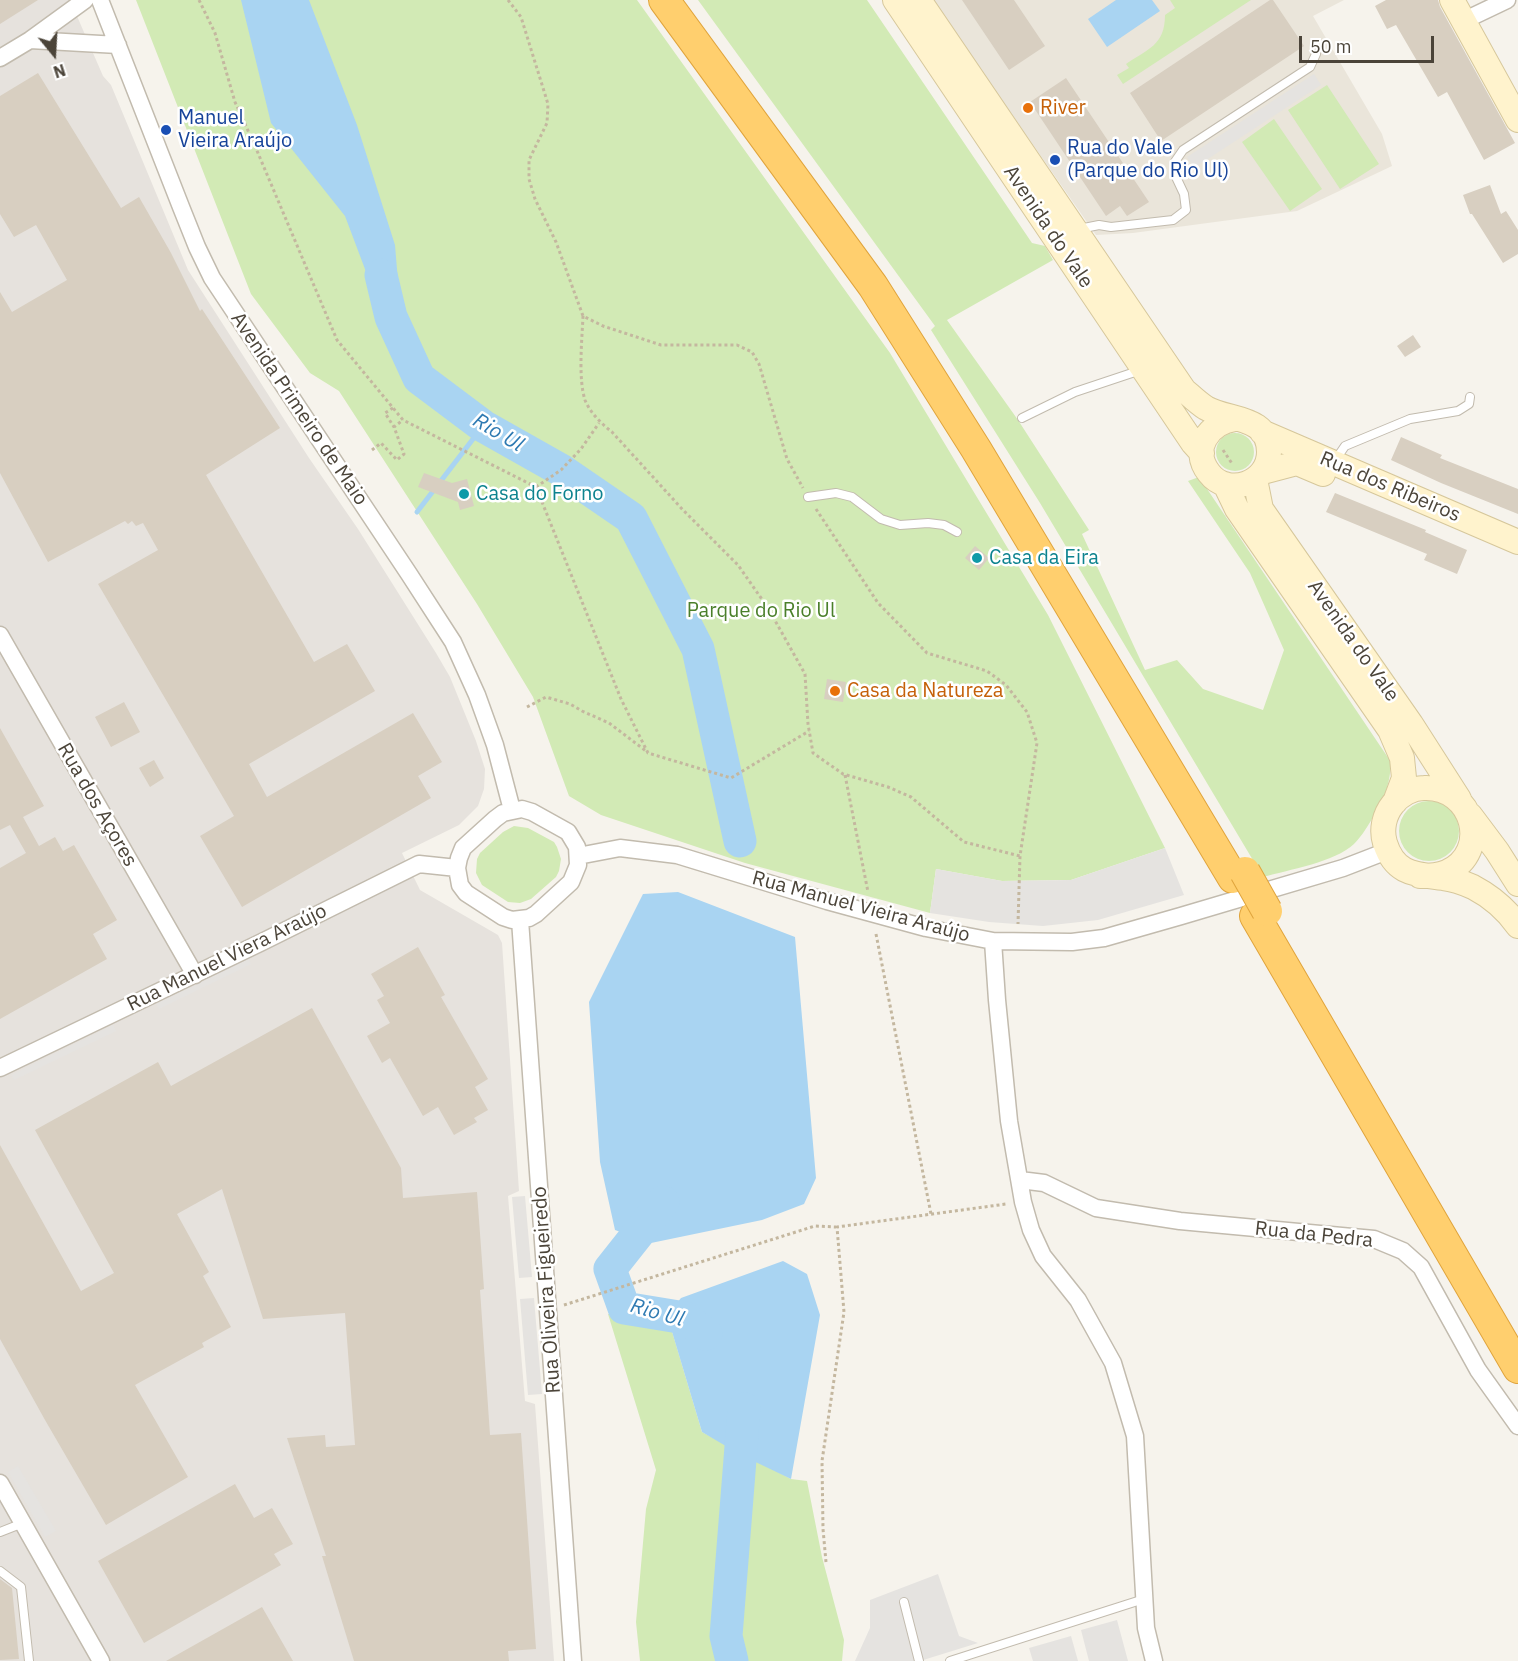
<!DOCTYPE html>
<meta charset="utf-8">
<style>
body{margin:0}
#map{position:relative;width:1518px;height:1661px;overflow:hidden;background:#f6f3ec;font-family:"IBM Plex Sans",sans-serif}
canvas{display:block}
.north{position:absolute;left:24px;top:24px;width:60px;height:60px;-webkit-text-stroke:4px #fff;paint-order:stroke;rotate:162deg;font-size:16px;font-weight:700;line-height:24px;text-align:center;color:#4b4439}
.north::after{content:'';display:block;margin:auto;width:21px;height:27px;background:#4b4439;clip-path:polygon(50% 0,100% 100%,50% 72%,0 100%)}
.scale{position:absolute;left:1299px;top:36px;width:135px;height:27px;box-sizing:border-box;border:3px solid #4b4439;border-top:0;padding-left:8px;font-size:18px;line-height:21px;white-space:nowrap;color:#4b4439;-webkit-text-stroke:4px #fff;paint-order:stroke}
</style>
<div id="map">
<canvas width="1518" height="1661"></canvas>
<div class="north">N</div>
<div class="scale">50 m</div>
</div>
<script>
const c = document.querySelector('canvas').getContext('2d');
c.lineJoin = 'round';
function fillPath(path, color) { c.fillStyle = color; c.fill(path, 'evenodd'); }
function stroke(path, color, width, dash) { c.strokeStyle = color; c.lineWidth = width; c.lineCap = dash ? 'butt' : 'round'; c.setLineDash(dash || []); c.stroke(path); }
function write(font, color, halo, rows, align = 'center') {
  c.font = font + ' "IBM Plex Sans",sans-serif'; c.lineWidth = 5; c.setLineDash([]); c.textBaseline = 'middle'; c.strokeStyle = halo; c.fillStyle = color; for (const [text, x, y, turn = 0] of rows) {
    c.save(); c.translate(x, y); c.rotate((+turn || 0) * Math.PI / 180); c.textAlign = isNaN(turn) ? turn : align; if (halo) c.strokeText(text, 0, 0); c.fillText(text, 0, 0); c.restore();
  }
}
fillPath(new Path2D(`
 M932,0H1344L1313,16L1382,134L1392,166L1297,211L1133,233L1096,235Z`), '#eae5da');
fillPath(new Path2D(`
 M0,0H70L103,76L111,85L188,270L309,458L358,529L436,653L450,677L476,741L485,769L484,789L478,806L459,825L402,853L420,890L498,935L502,943L519,1191L508,1196L525,1401L535,1404L554,1661H0Z`), '#e6e2dd');
fillPath(new Path2D(`
 M136,0H637L890,353L1048,615L1165,848L1071,880L1002,881L936,869L930,913L745,863L601,815L569,796L533,697L477,604L339,391L310,373L251,294Z
 M698,0H867L1032,243L1045,246L1053,260L947,320L1018,420L1089,530L1082,534L1145,670L1177,660L1203,689L1263,710L1284,650L1250,573L1188,481L1199,477L1391,762C1390,783 1386,794 1375,814C1369,824 1362,836 1354,844C1335,862 1288,870 1263,877L1040,503L931,330L935,326Z
 M1170,0H1251L1123,84L1117,75L1129,68L1126,64C1148,49 1165,45 1165,15L1175,8Z
 M1327,85L1379,164L1340,189L1288,110Z
 M1274,119L1322,189L1290,211L1242,142Z
 M1216 452a19 19 0 1 1 38 0a19 19 0 1 1-38 0Z
 M1399 831a30 30 0 1 1 60 0a30 30 0 1 1-60 0Z
 M514,826L528,828L554,842L557,847L561,859L559,871L556,877L531,899L520,903L508,902L482,885L476,873L477,859L480,853L503,832Z
 M608,1314L668,1318L702,1432L791,1479L807,1481L822,1557L844,1640L842,1661H640L636,1622L646,1509L656,1470Z`), '#d2eab5');
fillPath(new Path2D(`
 M1314,74L1321,85L1194,168L1187,157Z
 M1165,848L1184,895L1098,920L1043,926L989,922L930,913L936,869L1002,881L1071,880Z
 M249,959L251,964L159,1009L156,1004Z
 M113,1025L116,1031L14,1080L11,1075Z
 M525,1196L532,1277L519,1278L512,1197Z
 M534,1298L542,1394L528,1395L520,1299Z
 M18,1466L56,1531L45,1537L8,1472Z
 M938,1574L959,1636L978,1643L920,1661H855L870,1628V1600Z
 M1117,1620L1128,1661H1089L1081,1630Z
 M1071,1636L1078,1661H1033L1029,1648Z`), '#e5e3e0');
fillPath(new Path2D(`
 M241,0H309L357,125L395,245L400,306L391,317L374,293L345,216L271,123Z
 M1116,0H1152L1160,11L1107,47L1088,19Z
 M678,892L795,937L816,1178L804,1204L762,1220L651,1243L615,1230L600,1162L589,1002L643,894Z
 M783,1261L807,1274L820,1315L791,1479L741,1455L702,1432L667,1315L681,1298Z`), '#a9d4f2');
stroke(new Path2D(`
 M417,512L483,426`), '#a9d4f2', 5);
stroke(new Path2D(`
 M381,275L391,317L419,378L483,426L561,470L631,518L698,649L740,841
 M663,1202L610,1269L624,1308L685,1318L706,1334
 M732,1661L726,1636L744,1409`), '#a9d4f2', 33);
fillPath(new Path2D(`
 M0,0H38L0,24Z
 M962,0H1014L1045,46L1009,70Z
 M1270,0H1273L1304,46L1161,141L1130,93Z
 M1386,0H1438L1440,7L1515,143L1484,160L1447,92L1438,97L1396,25L1387,29L1375,6Z
 M38,73L121,208L139,197L171,253L200,311L202,309L280,428L206,475L314,662L347,644L375,691L249,764L267,797L413,713L442,762L418,776L431,798L242,907L200,836L234,816L98,584L158,550L143,523L136,526L132,521L128,524L125,521L48,562L0,473V292L12,312L67,280L36,225L14,237L0,214V96Z
 M1066,78L1149,202L1127,216L1120,206L1106,216L1030,102Z
 M1490,185L1501,214L1506,211L1518,230V254L1503,263L1472,214H1470L1463,195Z
 M1413,335L1421,347L1405,357L1397,346Z
 M1401,437L1442,455L1440,458L1518,489V514L1441,483L1391,460Z
 M424,473L452,483L467,479L474,506L460,510L458,502L418,487Z
 M1335,493L1426,530L1425,532L1467,550L1457,574L1424,560L1427,554L1326,512Z
 M975,546L989,558L979,570L965,558Z
 M827,679L846,682L843,702L824,699Z
 M124,702L140,732L111,747L95,717Z
 M0,728L44,806L23,817L39,846L55,837L63,851L74,845L117,920L93,934L107,959L0,1019V868L26,853L10,825L0,830Z
 M154,760L164,778L150,787L139,768Z
 M418,947L445,995L441,997L488,1079L475,1087L488,1110L474,1118L477,1122L454,1135L438,1107L423,1116L390,1058L382,1063L367,1036L390,1023L377,1000L384,996L371,974Z
 M312,1008L401,1168L403,1198L477,1192L484,1289L480,1290L490,1435L521,1433L536,1649L508,1651L509,1661H354L322,1556H326L287,1438L325,1435L326,1447L355,1445L345,1313L263,1319L222,1189L177,1214L209,1272L203,1276L231,1327L202,1343L204,1347L135,1385L188,1477L106,1525L45,1420L0,1339V1145L81,1291L114,1273L35,1130L158,1062L171,1086Z
 M235,1484L254,1518L272,1508L293,1544L274,1554L281,1565L144,1643L98,1561Z
 M0,1579L12,1588L19,1659L0,1660Z
 M262,1607L293,1661H166Z`), '#d8cfc1');
const lane = new Path2D(`
 M1079,229L1099,225L1111,227L1173,220L1186,210L1184,194L1176,177L1174,163L1183,150L1310,67L1316,54
 M1022,418L1075,392L1135,372L1140,369
 M1334,462L1345,446L1410,419L1458,411L1469,404L1470,397
 M808,497L836,493L852,497L881,519L900,525L928,523L944,525L957,532
 M0,1532L23,1523
 M0,1571L21,1587L29,1661
 M904,1602L919,1661
 M950,1661L1144,1599`);
const street = new Path2D(`
 M100,0L181,207L197,247L212,278L409,574L453,642L477,695L495,745L512,810
 M1463,21L1507,0
 M30,40L118,45
 M0,58L30,40L85,0
 M0,635L195,975
 M522,809L532,812L568,832L577,847L578,865L571,882L536,914L529,918L512,920L503,917L466,893L460,885L457,868L459,858L463,848L495,819L503,813Z
 M578,856L620,848L677,855L827,901L926,928L993,941L1072,942L1104,938L1181,916L1343,868L1387,851
 M520,920L573,1661
 M993,941L997,1000L1009,1121L1023,1202L1031,1230L1043,1256L1078,1300L1113,1363L1135,1436L1146,1628L1154,1661
 M0,1068L260,943L419,864L457,868
 M1020,1180L1044,1183L1096,1208L1180,1221L1374,1239L1403,1251L1421,1267L1478,1370L1518,1426
 M0,1483L101,1661`);
const secondary = new Path2D(`
 M895,0L1193,443L1202,453
 M919,0L1184,390C1191,396 1198,403 1206,408C1228,421 1269,415 1269,452C1269,483 1228,498 1209,473C1190,449 1209,423 1235,419
 M1452,0L1518,120
 M1262,432L1518,542
 M1263,472L1297,463L1323,474
 M1255,479L1261,509L1411,724L1459,799
 M1225,484L1237,509L1390,730L1402,758L1404,778L1395,802
 M1470,815L1497,851L1518,884
 M1420,876C1429,876 1438,876 1447,872C1491,852 1474,786 1424,788C1412,788 1400,795 1393,804C1384,815 1381,830 1385,843C1395,875 1416,874 1443,878C1453,879 1464,883 1473,887C1492,897 1506,909 1518,926`);
const highway = new Path2D(`
 M664,0L873,286L976,449L1233,878
 M1255,916L1518,1368`);
stroke(lane, '#c2bbae', 10);
stroke(street, '#c2bbae', 19);
stroke(secondary, '#d6c79b', 26);
stroke(highway, '#e0a43c', 32);
stroke(new Path2D(`
 M199,0L215,33L235,102L255,146L337,340L403,420L536,487L621,699L648,753L731,778L809,731
 M508,0L521,17L548,104L547,123L529,160V179L535,199L556,242L583,316L603,326L661,345H737L752,352L759,364L787,459L803,488
 M583,316C582,340 578,378 585,400C590,413 602,424 612,432L683,510L738,565L768,608L805,674L808,724L813,753L843,774L888,787L911,797L964,842L1020,856
 M393,408L385,413L394,427
 M372,450L381,443L397,460L404,454L394,427L403,420
 M1223,450L1233,465
 M536,487L561,470L581,449L599,423
 M816,509L878,603L927,653L987,671L1006,685L1027,712L1037,743L1020,856L1018,924
 M527,707L546,697L570,704L582,711L609,723L646,751
 M845,775L868,892
 M876,934L931,1214
 M564,1305L815,1226L836,1227
 M826,1562L823,1529L822,1461L844,1312L837,1227L1006,1204`), '#c4b79f', 3, [3, 3]);
stroke(lane, '#fff', 8);
stroke(street, '#fff', 16);
stroke(secondary, '#fff3cd', 24);
stroke(highway, '#ffcf6e', 30);
const highwayBridge = new Path2D(`
 M1245,872L1267,911`);
stroke(highwayBridge, '#e0a43c', 32, []);
stroke(highwayBridge, '#ffcf6e', 30);
for (const [x, y, r, color] of [
 [1028,108,6,"#e8710a"],
 [166,130,6,"#1a4fb4"],
 [1055,160,6,"#1a4fb4"],
 [464,494,6,"#0f9aa8"],
 [977,558,6,"#0f9aa8"],
 [835,691,6,"#e8710a"]
]) { const dot = new Path2D(); dot.arc(x, y, r, 0, 2 * Math.PI); c.fillStyle = color; c.fill(dot); stroke(dot, '#fff', 2); }
write('20px', '#c56008', '#fff', [
 ["River",1040,108],
 ["Casa da Natureza",847,691]
], 'left');
write('20px', '#164399', '#fff', [
 ["Manuel",178,118],
 ["Vieira Araújo",178,141],
 ["Rua do Vale",1067,148],
 ["(Parque do Rio Ul)",1067,171]
], 'left');
write('20px', '#4b4439', '#fff', [
 ["Avenida do Vale",1048,227,56],
 ["Avenida Primeiro de Maio",299,409,56],
 ["Rua dos Ribeiros",1390,487,23],
 ["Avenida do Vale",1353,641,55],
 ["Rua dos Açores",97,805,60],
 ["Rua Manuel Vieira Araújo",861,907,15],
 ["Rua Manuel Viera Araújo",227,958,-26],
 ["Rua da Pedra",1314,1235,6],
 ["Rua Oliveira Figueiredo",547,1290,-94]
]);
write('20px', '#0d838f', '#fff', [
 ["Casa do Forno",476,494],
 ["Casa da Eira",989,558]
], 'left');
write('20px', '#4a7f2a', '#fff', [
 ["Parque do Rio Ul",761,611]
]);
write('italic 21px', '#2e7ab2', '#fff', [
 ["Rio Ul",498,433,31],
 ["Rio Ul",657,1313,16]
]);
</script>
